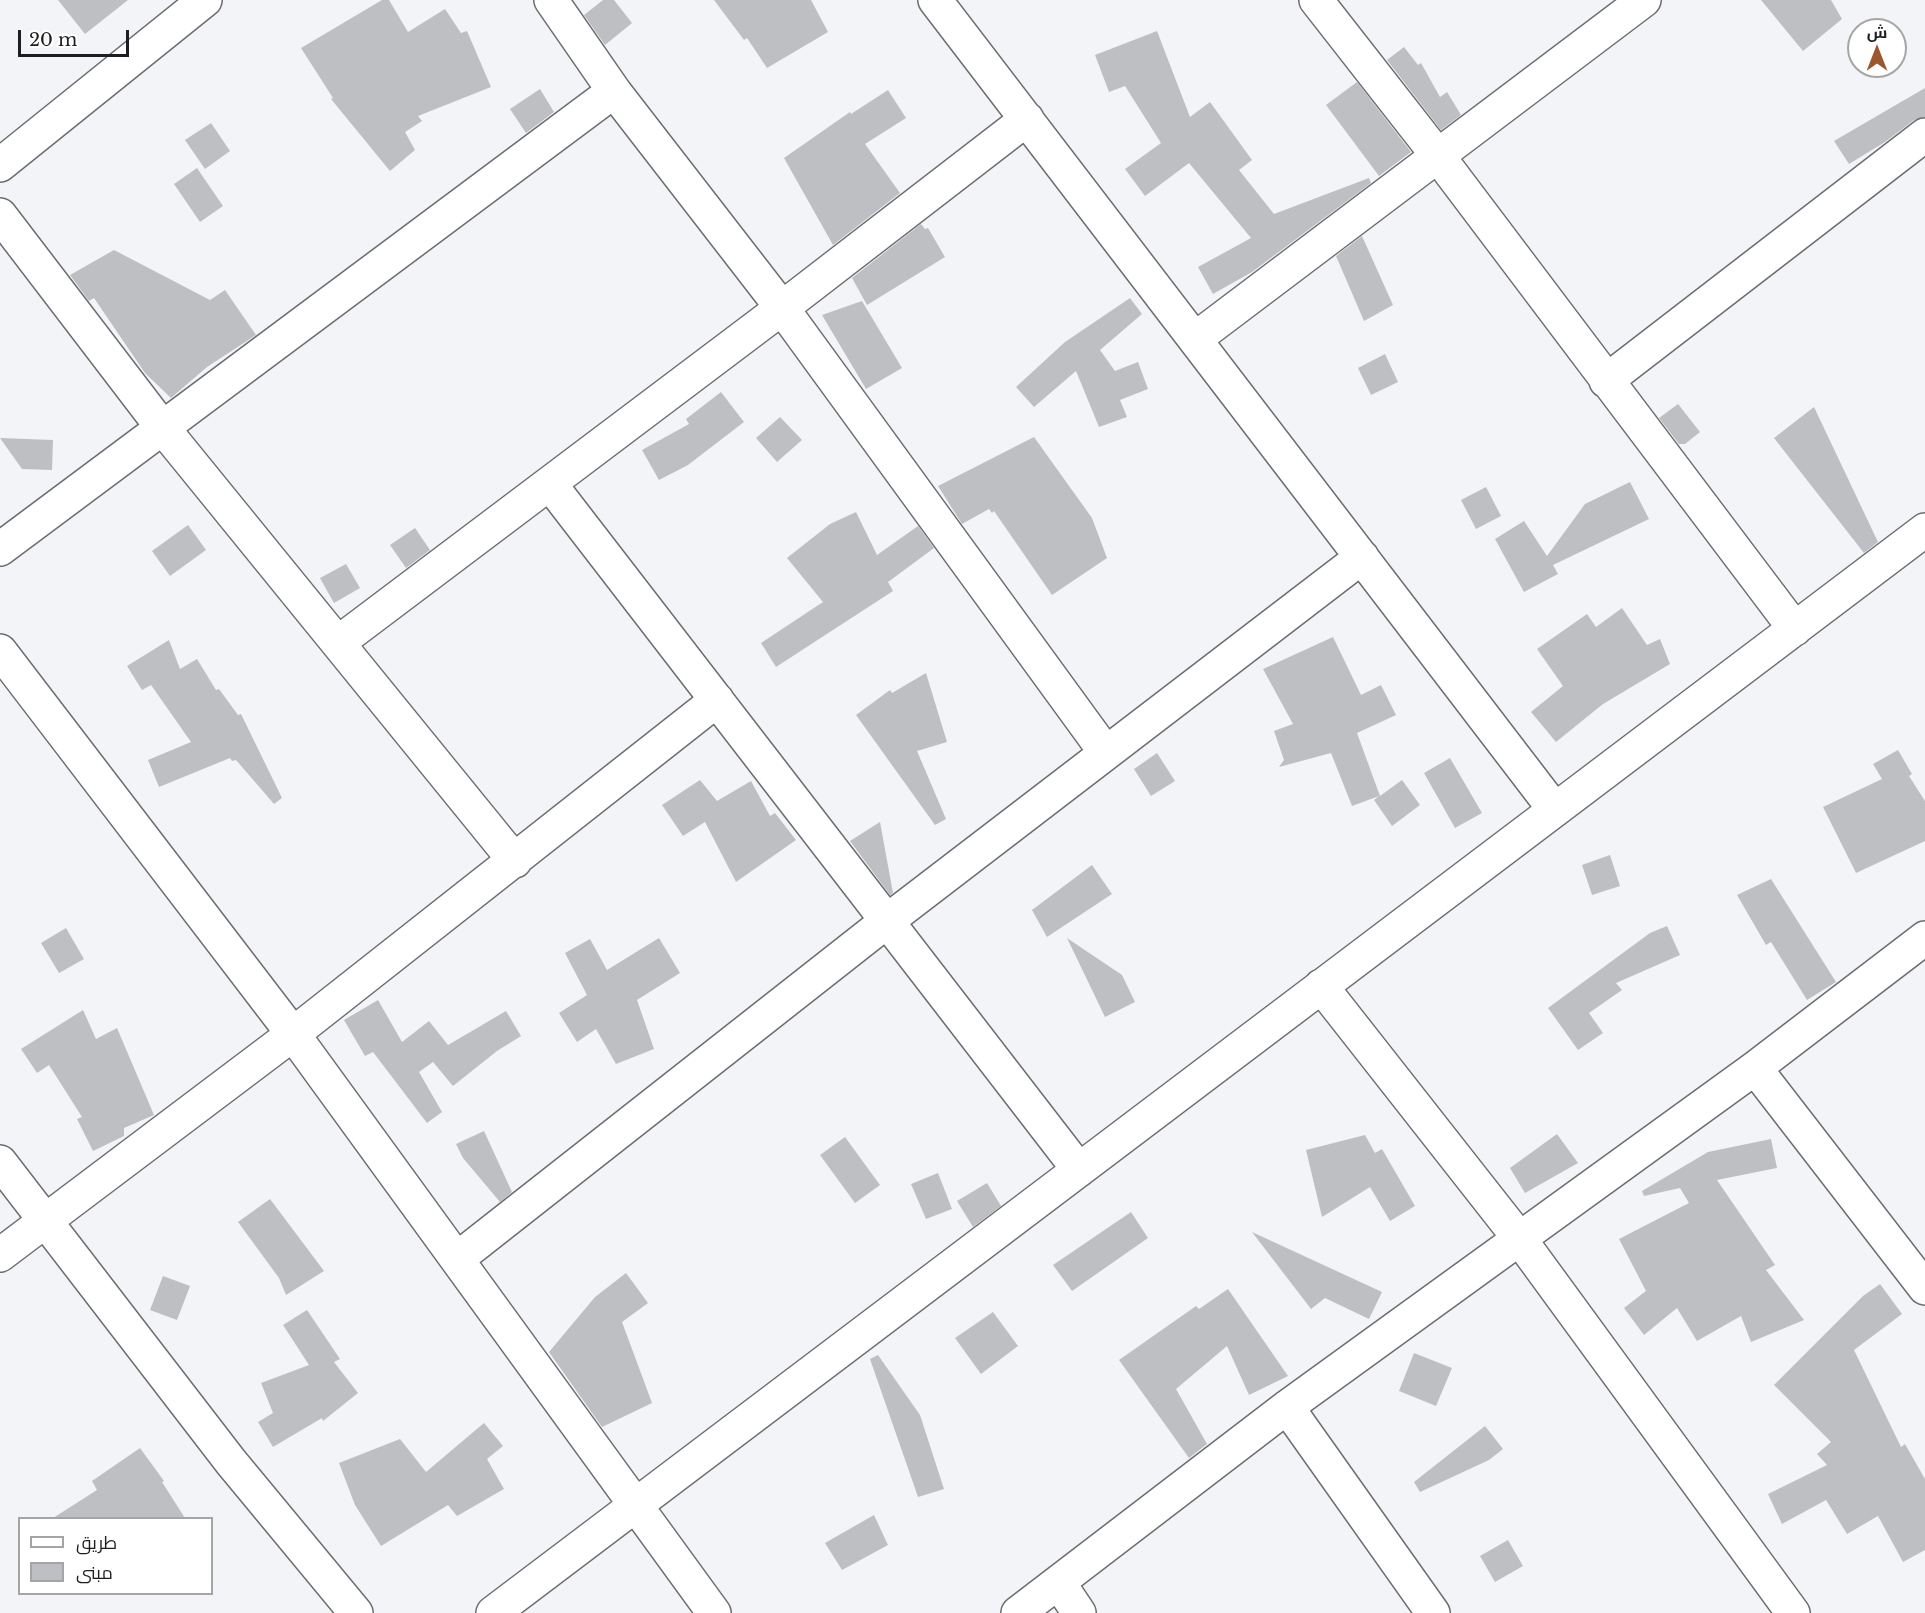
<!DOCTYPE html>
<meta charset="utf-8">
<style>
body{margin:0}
#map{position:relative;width:1925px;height:1613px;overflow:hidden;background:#f3f4f8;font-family:"Libre Baskerville",Cairo,serif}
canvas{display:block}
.legend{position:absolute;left:18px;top:1517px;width:195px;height:78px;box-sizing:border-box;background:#fff;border:2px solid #a5a5a5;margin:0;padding:8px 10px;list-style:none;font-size:18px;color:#1d1e1f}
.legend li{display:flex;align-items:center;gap:12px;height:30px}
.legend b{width:30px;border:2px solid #a5a5a5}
.north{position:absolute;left:1847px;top:18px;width:60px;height:60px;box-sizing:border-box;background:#fff;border:2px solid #a5a5a5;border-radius:50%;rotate:0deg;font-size:16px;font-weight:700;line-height:24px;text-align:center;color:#1d1e1f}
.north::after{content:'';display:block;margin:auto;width:21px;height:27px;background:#9d572e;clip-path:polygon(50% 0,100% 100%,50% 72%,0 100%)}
.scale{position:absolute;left:18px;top:30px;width:111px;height:27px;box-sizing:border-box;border:3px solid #1d1e1f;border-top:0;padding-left:8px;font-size:18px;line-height:21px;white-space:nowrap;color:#1d1e1f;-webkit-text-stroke:4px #fff;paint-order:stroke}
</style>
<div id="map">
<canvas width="1925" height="1613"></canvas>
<ul class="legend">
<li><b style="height:8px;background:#fff"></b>طريق</li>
<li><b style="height:16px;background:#bebfc3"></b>مبنى</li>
</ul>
<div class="north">ش</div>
<div class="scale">20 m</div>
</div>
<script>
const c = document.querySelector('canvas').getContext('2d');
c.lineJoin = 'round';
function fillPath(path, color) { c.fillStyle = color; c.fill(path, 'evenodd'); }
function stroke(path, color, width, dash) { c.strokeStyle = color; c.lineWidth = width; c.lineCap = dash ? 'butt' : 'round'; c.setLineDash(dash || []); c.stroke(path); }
fillPath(new Path2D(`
 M58,0H128L85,34Z
 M382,0H389L408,32L445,9L461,33L467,31L491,87L418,116L422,121L405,132L415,150L390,171L331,99L333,98L301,48Z
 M603,0H614L632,23L605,45L584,15Z
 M714,0H811L828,32L767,68L747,38L744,40Z
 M1761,0H1831L1842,19L1803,51Z
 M1157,31L1190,117L1210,102L1252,160L1239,170L1274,214L1369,178L1371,183L1252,272L1213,294L1198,267L1251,238L1189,163L1145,196L1125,169L1161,143L1125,86L1109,92L1095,55Z
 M1404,47L1418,65L1421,63L1440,97L1447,92L1461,115L1441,130L1387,60Z
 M1357,82L1411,152L1379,176L1326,105Z
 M1925,88V117L1914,120L1885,142L1849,164L1834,141Z
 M540,89L554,112L526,133L510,109Z
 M888,90L906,118L865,144L900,193L833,245L784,158L850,112L851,114Z
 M211,123L230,151L205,169L185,140Z
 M197,168L223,206L200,222L174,184Z
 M921,224L925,229L928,228L945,257L867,305L852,278Z
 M1362,236L1393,305L1364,321L1336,256Z
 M114,250L210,300L225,290L256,335L207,367L171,398L145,373L94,298L89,301L70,275Z
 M1130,298L1142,314L1100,350L1115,371L1138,362L1148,389L1120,400L1127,417L1099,427L1076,371L1034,407L1016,387L1065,342Z
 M862,301L902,368L866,389L822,315Z
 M1385,354L1398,382L1371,395L1358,368Z
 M721,392L744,422L688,465L659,480L642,450L689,424L686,419Z
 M1678,404L1700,432L1685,444H1679L1659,418Z
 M1814,407L1878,542L1864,553L1774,438Z
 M780,417L802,440L777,462L756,438Z
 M1034,437L1092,518L1107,558L1052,595L994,511L992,513L989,509L962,524L938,486Z
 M0,438L53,440L52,470L22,469Z
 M1630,482L1649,519L1553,565L1558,574L1524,592L1495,539L1524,521L1547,556L1585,504Z
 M1486,487L1501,516L1476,529L1461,500Z
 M856,512L877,555L918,526L934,548L888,582L893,591L776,667L761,643L823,602L787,558L830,524Z
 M188,525L206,550L170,576L152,551Z
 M415,528L430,550L406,568L390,545Z
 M346,564L360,588L334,603L320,578Z
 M1622,608L1647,645L1660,639L1670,664L1603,704L1556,742L1531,712L1563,686L1537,649L1587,614L1596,627Z
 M1333,637L1361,695L1381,685L1396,715L1357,733L1380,796L1402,780L1420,805L1392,826L1374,800L1379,796L1352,806L1331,753L1279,767L1284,760L1274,731L1293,724L1263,669Z
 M169,640L180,669L197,659L216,690L219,689L238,715L241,714L282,798L274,804L236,760L232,761L230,758L159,787L148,760L191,742L151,685L142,690L127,666Z
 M926,673L947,742L917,751L946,819L935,825L856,715L890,690L892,693Z
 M1898,750L1912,774L1909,776L1925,801V841L1856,873L1823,807L1882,779L1873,764Z
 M1157,753L1175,781L1151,796L1134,769Z
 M1450,758L1482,813L1455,828L1424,773Z
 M700,780L717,801L751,781L770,816L775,813L796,840L736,882L705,822L683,836L662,805Z
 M880,822L893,893L890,895L850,841Z
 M1610,855L1620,886L1592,895L1582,865Z
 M1092,865L1112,894L1047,937L1032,910Z
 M1771,879L1836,982L1807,1000L1771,942L1766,945L1737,895Z
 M1667,926L1680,955L1616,983L1622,990L1589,1013L1603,1033L1578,1050L1548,1008L1650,933Z
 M66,928L84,959L59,973L41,943Z
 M659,938L680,973L637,1000L654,1049L616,1064L596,1029L577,1042L559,1013L587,995L565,953L590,939L607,970Z
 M1067,938L1122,975L1135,1002L1105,1017Z
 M378,1000L402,1042L429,1021L448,1045L506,1011L521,1036L497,1051L453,1086L433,1062L419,1072L442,1112L427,1123L373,1052L365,1056L344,1020Z
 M83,1010L96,1039L117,1028L154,1115L124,1128V1136L93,1151L77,1119L82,1117L49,1065L37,1073L21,1049Z
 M484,1131L512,1192L500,1202L463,1158L456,1144Z
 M1557,1134L1578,1163L1525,1193L1510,1168Z
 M1365,1135L1375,1153L1382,1149L1415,1206L1390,1221L1370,1187L1322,1217L1306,1150Z
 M845,1137L880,1185L855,1203L820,1155Z
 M1771,1139L1777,1168L1717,1180L1775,1265L1766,1270L1804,1320L1751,1342L1741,1316L1697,1341L1677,1308L1644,1335L1624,1308L1646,1291L1619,1239L1689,1203L1680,1188L1644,1196L1642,1191L1708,1152Z
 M938,1173L952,1209L926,1219L911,1184Z
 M987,1183L1001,1206L973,1227L957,1201Z
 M270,1199L324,1271L286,1295L279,1278L238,1222Z
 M1131,1212L1148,1238L1072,1291L1053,1265Z
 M1252,1232L1382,1292L1369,1319L1325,1298L1311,1309Z
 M626,1273L648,1303L622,1322L652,1403L602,1427L549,1352L595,1297Z
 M163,1276L190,1286L177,1320L150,1310Z
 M1880,1284L1902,1314L1854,1350L1901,1447L1905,1444L1925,1479V1550L1903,1562L1878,1516L1847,1534L1826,1500L1782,1524L1768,1494L1827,1465L1817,1454L1831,1442L1774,1385L1863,1296Z
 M1228,1289L1288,1376L1249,1395L1227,1346L1176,1389L1207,1444L1189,1458L1119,1360L1196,1306L1199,1309Z
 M307,1310L340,1359L334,1362L358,1393L323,1421L322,1418L273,1447L258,1422L273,1413L261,1383L309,1365L283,1325Z
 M993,1312L1018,1346L981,1374L955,1338Z
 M1414,1353L1452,1368L1436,1406L1399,1391Z
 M878,1355L920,1415L944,1489L918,1497L870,1359Z
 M484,1423L503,1446L487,1459L504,1489L457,1516L448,1505L381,1546L355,1505L339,1463L400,1439L426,1472Z
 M1485,1426L1503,1449L1489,1460L1420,1492L1414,1482Z
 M140,1448L164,1481L162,1482L185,1518H53L97,1490L92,1481Z
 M874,1515L888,1545L842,1570L825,1543Z
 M1508,1540L1523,1566L1495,1582L1480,1556Z`), '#bebfc3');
const minor = new Path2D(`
 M551,0L614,91L782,308L1106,753
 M935,0L1555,810
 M1316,0L1438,156L1795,629
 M0,165L205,0
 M0,215L162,427L515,861
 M1195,339L1644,0
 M1606,381L1925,135
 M550,484L1079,1170
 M0,549L614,91
 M339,642L782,308L1027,119
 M0,651L293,1034L714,1613
 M1321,986L1519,1238L1793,1613
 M1755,1068L1925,1288
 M0,1162L231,1462L356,1613
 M0,1255L293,1034L717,700
 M457,1259L887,921L1362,557
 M1287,1407L1433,1613
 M1059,1583L1079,1613
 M493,1613L1925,530
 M1018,1613L1287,1407L1755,1068L1925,938`);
stroke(minor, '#6c6d71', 36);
stroke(minor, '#fff', 33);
</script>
